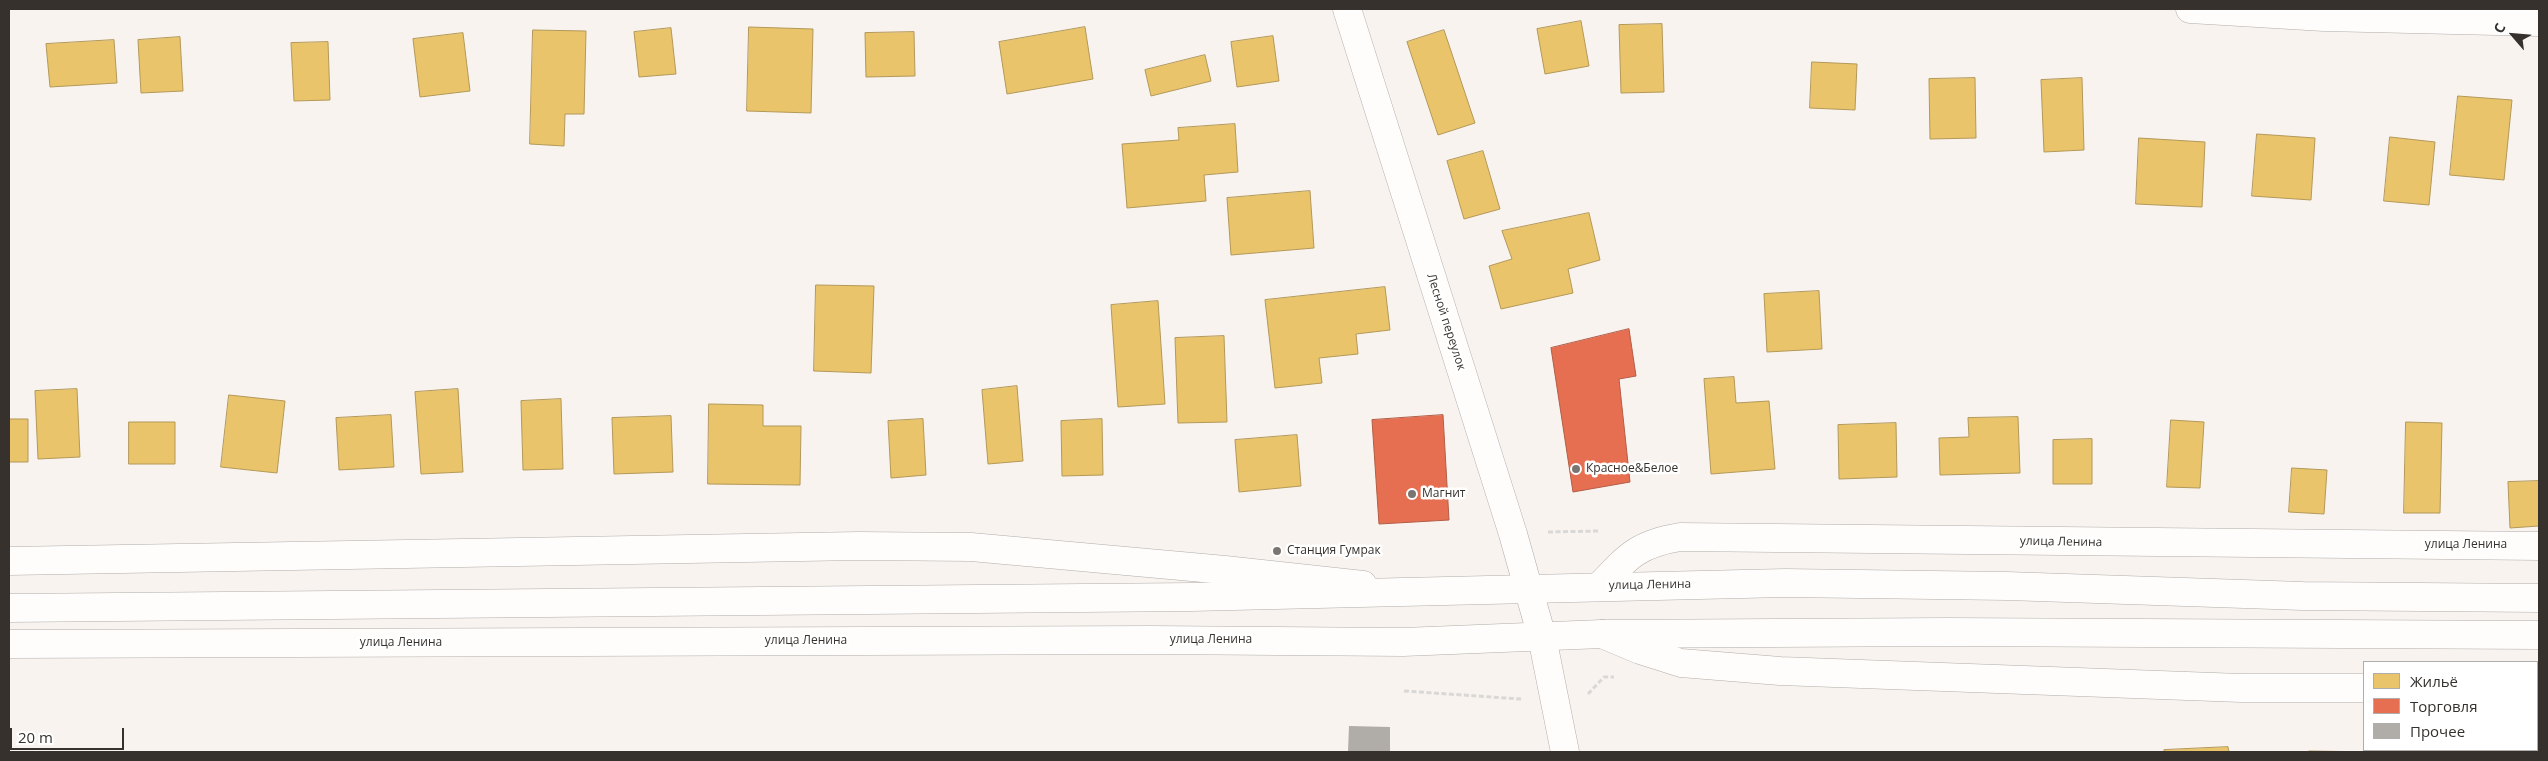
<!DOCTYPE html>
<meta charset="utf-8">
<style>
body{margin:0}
#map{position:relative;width:2548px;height:761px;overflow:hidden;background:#f8f3ee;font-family:"Open Sans",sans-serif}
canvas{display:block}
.frame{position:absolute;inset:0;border:10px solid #36312d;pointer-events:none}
.legend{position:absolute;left:2363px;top:661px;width:175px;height:90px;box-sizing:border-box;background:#fff;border:1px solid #afadab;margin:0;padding:6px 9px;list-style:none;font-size:15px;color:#36312d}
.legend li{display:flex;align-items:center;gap:10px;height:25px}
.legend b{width:25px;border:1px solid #afadab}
.north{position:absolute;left:2488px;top:10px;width:50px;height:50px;-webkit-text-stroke:4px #fff;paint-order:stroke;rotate:297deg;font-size:14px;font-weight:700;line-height:20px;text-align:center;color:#36312d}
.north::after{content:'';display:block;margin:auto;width:18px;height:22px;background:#36312d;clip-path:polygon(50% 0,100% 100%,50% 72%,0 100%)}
.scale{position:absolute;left:10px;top:728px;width:114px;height:22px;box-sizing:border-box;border:2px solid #36312d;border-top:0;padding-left:6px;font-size:15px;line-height:18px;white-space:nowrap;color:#36312d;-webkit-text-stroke:4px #fff;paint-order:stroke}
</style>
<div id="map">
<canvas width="2548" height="761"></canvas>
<div class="frame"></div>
<ul class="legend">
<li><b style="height:14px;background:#e9c46a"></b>Жильё</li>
<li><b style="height:14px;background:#e76f51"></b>Торговля</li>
<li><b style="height:14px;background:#b0aca8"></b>Прочее</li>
</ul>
<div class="north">С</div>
<div class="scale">20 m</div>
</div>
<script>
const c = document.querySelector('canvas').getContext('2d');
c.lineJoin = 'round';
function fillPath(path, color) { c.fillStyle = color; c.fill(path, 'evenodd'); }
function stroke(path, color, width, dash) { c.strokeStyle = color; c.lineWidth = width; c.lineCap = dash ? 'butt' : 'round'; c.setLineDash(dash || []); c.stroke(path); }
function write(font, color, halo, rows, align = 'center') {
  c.font = font + ' "Open Sans",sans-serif'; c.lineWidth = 5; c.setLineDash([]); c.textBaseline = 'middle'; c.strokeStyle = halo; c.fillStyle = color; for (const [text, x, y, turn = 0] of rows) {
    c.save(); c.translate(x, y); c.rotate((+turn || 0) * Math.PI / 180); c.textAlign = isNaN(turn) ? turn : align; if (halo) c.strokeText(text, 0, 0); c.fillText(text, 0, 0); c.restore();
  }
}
const homes = new Path2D(`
 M1581,21L1589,66L1545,74L1537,29Z
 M1662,24L1664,92L1621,93L1619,25Z
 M749,27L813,29L811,113L747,111Z
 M1085,27L1093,79L1007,94L999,42Z
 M671,28L676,74L639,77L634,32Z
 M533,30L586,31L584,114H565L564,146L530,144Z
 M1444,30L1475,123L1438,135L1407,42Z
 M914,32L915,76L866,77L865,33Z
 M463,33L470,91L420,97L413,39Z
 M1273,36L1279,81L1237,87L1231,42Z
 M180,37L183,91L141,93L138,40Z
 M114,40L117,83L50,87L46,44Z
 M328,42L330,100L294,101L291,43Z
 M1205,55L1211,81L1151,96L1145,70Z
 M1812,62L1857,64L1855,110L1810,108Z
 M1975,78L1976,138L1930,139L1929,79Z
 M2082,78L2084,150L2044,152L2041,80Z
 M2458,96L2512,100L2504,180L2450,175Z
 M1235,124L1238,172L1204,175L1206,201L1127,208L1122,144L1179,140L1178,128Z
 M2257,134L2315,138L2311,200L2252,196Z
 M2390,137L2435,142L2429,205L2384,201Z
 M2139,138L2205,142L2202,207L2136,204Z
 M1483,151L1500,209L1464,219L1447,161Z
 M1310,191L1314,248L1231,255L1227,198Z
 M1589,213L1600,260L1568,269L1573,293L1501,309L1489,266L1512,259L1502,231Z
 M816,285L874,286L871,373L814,371Z
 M1385,287L1390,330L1356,334L1358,354L1319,358L1322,383L1275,388L1265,300Z
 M1819,291L1822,349L1767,352L1764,294Z
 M1158,301L1165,404L1118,407L1111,305Z
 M1224,336L1227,422L1178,423L1175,338Z
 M1734,377L1736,403L1769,401L1775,469L1711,474L1704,379Z
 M1017,386L1023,461L988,464L982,390Z
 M77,389L80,457L38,459L35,391Z
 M458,389L463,472L421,474L415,392Z
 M229,395L285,401L277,473L221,467Z
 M561,399L563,469L523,470L521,401Z
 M709,404L763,405V426H801L800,485L708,484Z
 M391,415L394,467L339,470L336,418Z
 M671,416L673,472L614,474L612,418Z
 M2018,417L2020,473L1940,475L1939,438L1969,437L1968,418Z
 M9,419H28V462H9Z
 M923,419L926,475L891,478L888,421Z
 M1102,419L1103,475L1062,476L1061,421Z
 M2171,420L2204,422L2200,488L2167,487Z
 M129,422H175V464H129Z
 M2406,422L2442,423L2440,513H2404Z
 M1896,423L1897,477L1839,479L1838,425Z
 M1297,435L1301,486L1239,492L1235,440Z
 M2092,439V484H2053V440Z
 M2292,468L2327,470L2324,514L2289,512Z
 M2539,481V526L2510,528L2508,482Z
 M2228,747L2229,752H2164V750Z
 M2309,751L2378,752H2309Z`);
fillPath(homes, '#e9c46a');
stroke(homes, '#b39858', 1);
const shops = new Path2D(`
 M1629,329L1636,376L1619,379L1630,482L1573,492L1551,348Z
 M1443,415L1449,520L1379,524L1372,420Z`);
fillPath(shops, '#e76f51');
stroke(shops, '#b25c46', 1);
fillPath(new Path2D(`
 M1349,726L1390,727V752H1348Z`), '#b0aca8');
const minor = new Path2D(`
 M1347,9L1513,534L1542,637L1565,752
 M2190,9L2324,17L2539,22
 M9,561L859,546L971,547L1225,570L1363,585
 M1600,586C1628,556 1638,544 1680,537L2539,546
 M1602,634L1640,650L1681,663L1780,671L2241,688H2364
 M2537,687H2539`);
const primary = new Path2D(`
 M9,608L1191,597L1785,583L2007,586L2303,596L2539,598
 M9,644L1151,640L1403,642L1602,634L1947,632L2539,635`);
stroke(minor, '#b2ada9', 29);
stroke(primary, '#b2ada9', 29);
stroke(new Path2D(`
 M1548,532L1598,531
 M1404,691L1521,699
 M1588,694L1604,677H1614`), '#d9d8d6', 3, [5, 2.5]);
stroke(minor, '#fefdfc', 28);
stroke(primary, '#fefdfc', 28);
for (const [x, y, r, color] of [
 [1576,469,5,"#7a7571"],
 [1412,494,5,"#7a7571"],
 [1277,551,5,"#7a7571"]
]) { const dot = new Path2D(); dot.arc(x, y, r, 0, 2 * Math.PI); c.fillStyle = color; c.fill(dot); stroke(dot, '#fff', 2); }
write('12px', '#36312d', '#fff', [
 ["Лесной переулок",1446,322,72],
 ["улица Ленина",2061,542,1],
 ["улица Ленина",2466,545],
 ["улица Ленина",1650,585,-1],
 ["улица Ленина",1211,640],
 ["улица Ленина",806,641],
 ["улица Ленина",401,643]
]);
write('12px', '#36312d', '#fff', [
 ["Красное&Белое",1586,469],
 ["Магнит",1422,494],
 ["Станция Гумрак",1287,551]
], 'left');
</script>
